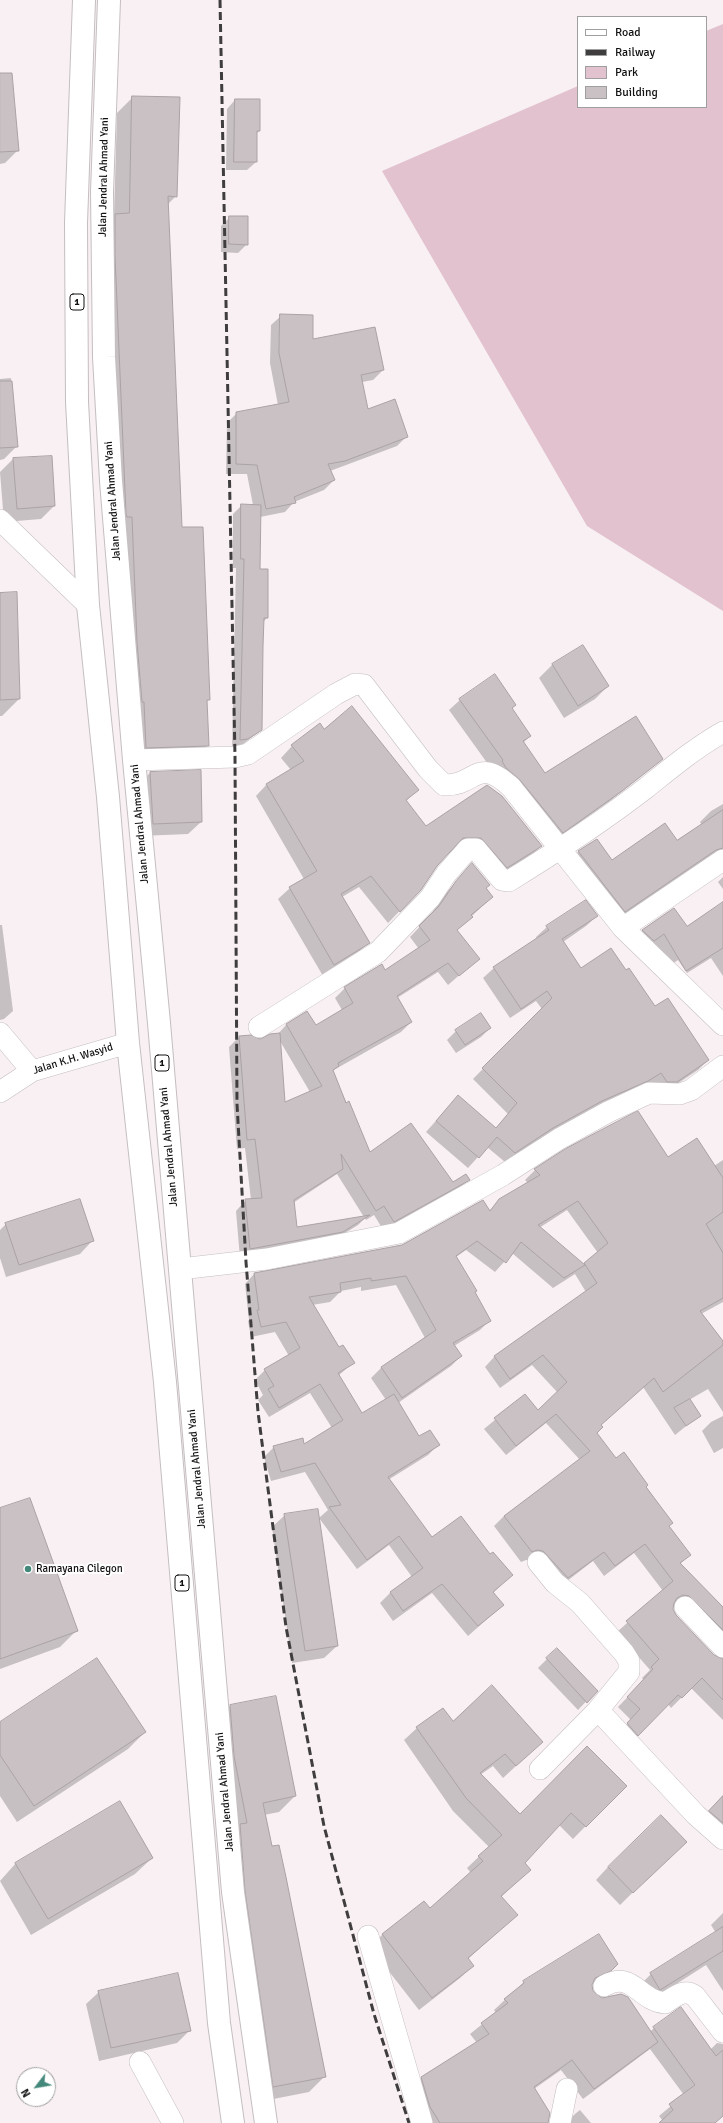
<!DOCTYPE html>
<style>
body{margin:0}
#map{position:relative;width:723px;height:2123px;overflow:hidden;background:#f8f0f3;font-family:Signika,sans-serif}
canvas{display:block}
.legend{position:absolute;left:577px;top:16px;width:130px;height:92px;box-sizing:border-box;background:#fff;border:1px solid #a09fa0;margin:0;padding:5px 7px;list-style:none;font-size:12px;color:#121011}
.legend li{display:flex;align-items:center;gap:8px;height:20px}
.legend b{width:20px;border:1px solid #a09fa0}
.north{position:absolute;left:16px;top:2067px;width:40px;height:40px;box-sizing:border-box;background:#fff;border:1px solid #a09fa0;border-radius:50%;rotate:239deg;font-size:11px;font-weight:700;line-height:16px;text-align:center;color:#121011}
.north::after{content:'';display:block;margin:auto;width:14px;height:18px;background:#44887b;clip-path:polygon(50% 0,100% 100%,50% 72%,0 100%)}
</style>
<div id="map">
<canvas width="723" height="2123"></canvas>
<ul class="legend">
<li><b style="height:5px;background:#fff"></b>Road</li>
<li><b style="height:5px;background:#403d3f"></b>Railway</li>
<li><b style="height:11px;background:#e2c2ce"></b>Park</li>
<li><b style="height:11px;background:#c9c1c4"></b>Building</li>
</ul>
<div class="north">N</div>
</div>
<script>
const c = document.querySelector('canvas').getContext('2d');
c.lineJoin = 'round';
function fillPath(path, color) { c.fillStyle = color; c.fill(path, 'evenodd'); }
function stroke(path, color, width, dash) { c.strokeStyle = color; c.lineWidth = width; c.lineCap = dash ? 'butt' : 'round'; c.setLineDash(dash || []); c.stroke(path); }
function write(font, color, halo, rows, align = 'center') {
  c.font = font + ' Signika,sans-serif'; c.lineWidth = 4; c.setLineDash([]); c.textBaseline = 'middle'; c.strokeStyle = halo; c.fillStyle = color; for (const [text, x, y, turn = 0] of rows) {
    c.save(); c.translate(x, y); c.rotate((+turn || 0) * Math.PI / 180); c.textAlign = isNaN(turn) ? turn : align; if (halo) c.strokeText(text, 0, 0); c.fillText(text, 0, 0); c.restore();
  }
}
fillPath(new Path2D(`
 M723,24V611L587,526L382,171L578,86V107H706V31Z`), '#e2c2ce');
fillPath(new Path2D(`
 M0,82L18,150L5,163L0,164Z
 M133,97L176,196L167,205L181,528L209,699L206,702L208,745L192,761L130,763L99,231L114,216L117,113Z
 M235,100L259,131L256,134V162L247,170H226L227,109Z
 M230,217L247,244L238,253L221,252V226Z
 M281,316L312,341L383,370L373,380L362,382L368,410L407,436L397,446L330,471L334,480L324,490L294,502L285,512L260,517L259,570H267V618L263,622L261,730L238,748H232L236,568H233V514L242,505H253L247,474H226L227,423L237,413L278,405L270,363L271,325Z
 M11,378L16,447L4,459L0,460V379Z
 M51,457L54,506L41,519L4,522L0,472L13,459Z
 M16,593L19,699L2,716H0V594Z
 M583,646L608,686L595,699L564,718L539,678L552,665Z
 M495,676L515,705L511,709L530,736L523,743L545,775L662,759L610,801L552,842L493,771L449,710L460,700Z
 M324,730L417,790L406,801L426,827L440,817L541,846L530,857L496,879L470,849H451L436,865L420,890L388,923L359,887L342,897L368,943L357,954L323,976L278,899L290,888L304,879L256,796L267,784L291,770L281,758L292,746Z
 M150,773L201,822L188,834L140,836L137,785Z
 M723,804V865L615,921L568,863L578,852L596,840L612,862L677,841L702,825L700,822L711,811Z
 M472,864L492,897L456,931L478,959L448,985L438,972L397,998L411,1022L401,1032L332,1071L370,1154L453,1183L469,1179L459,1189L384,1231L374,1215L366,1220L365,1218L358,1225L332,1241L240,1258L236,1211L246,1200H251L245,1148L237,1149L229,1047L239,1037L251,1036L260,1040L277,1035L286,1025L307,1012L315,1027L342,1010L335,998L345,988L385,972L419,949L410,937L429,917L446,893ZM280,1041L310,1092L284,1103ZM337,1174L364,1217L296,1228L293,1203Z
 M723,877V889L718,882Z
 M723,903V976L711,958L687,973L678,960L668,967L632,941L643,930L687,927Z
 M597,916L586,926L563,942L581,969L626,972L655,1008L708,1060L698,1070L665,1092H657L650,1082L505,1162L487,1147L468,1168L426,1132L458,1096L495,1129L508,1114L473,1079L542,1009L536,1001L510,1018L483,978L494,968L537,939L536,937L547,927Z
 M0,925H2L13,1011L4,1019L0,1020Z
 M490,1028L481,1037L456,1053L447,1040L456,1031Z
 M566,1150L668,1159L714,1166L723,1160V1302L701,1314L723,1343V1412L708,1389L689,1400L700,1415L675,1435L643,1387L600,1426L596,1433L616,1460L623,1454L672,1523L668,1527L689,1555L680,1564L723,1608V1651L683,1608L673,1605L672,1610L675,1616L714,1656L723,1659V1720L691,1688L671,1708L668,1704L628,1745L617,1734L631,1720L618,1707L644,1680L642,1678L650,1670L617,1632L663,1591L634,1553L604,1576L593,1561L558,1588L532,1561L526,1560L521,1562L494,1526L504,1516L580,1460L546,1423L506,1455L484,1429L525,1395L538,1411L558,1393L532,1365L500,1388L485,1367L495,1356L586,1292L575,1274L553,1288L512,1253L495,1272L466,1250L456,1257L490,1320L480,1330L454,1346L461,1356L451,1366L398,1403L419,1438L438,1445L428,1455L388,1480L432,1539L490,1556L511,1575L493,1593L503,1605L468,1636L432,1593L393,1621L380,1603L390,1593L412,1577L389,1545L357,1569L319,1518L328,1510L305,1472L271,1481L264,1457L274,1447L304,1446L332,1428L310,1393L269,1417L258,1400L263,1395L255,1380L265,1370L289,1356L275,1332L251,1337L248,1321L249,1320L245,1284L255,1273L402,1246L489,1211L500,1200L528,1183L525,1180L535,1170ZM567,1210L598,1253L583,1265L539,1228ZM396,1285L425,1338L381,1368L371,1378L386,1400L362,1414L338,1376L353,1363L338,1349L312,1305L330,1302L341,1291L361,1287V1291Z
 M6,1224L92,1241L80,1254L6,1277L0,1258V1230Z
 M723,1416V1448L714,1453L702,1431L711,1422Z
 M0,1509L77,1630L60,1647L0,1669Z
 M285,1515L337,1646L324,1658L292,1663L272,1527Z
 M557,1649L596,1691L578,1710L538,1668Z
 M230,1706L295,1796L279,1812L264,1815L325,2076L309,2092L258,2102L214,1722Z
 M443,1709L452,1722L529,1754L503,1778L493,1766L480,1775L520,1815L625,1786L573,1839L559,1825L523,1863L530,1870L501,1897L516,1915L468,1959L473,1966L460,1978L419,2010L370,1947L382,1935L424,1902L430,1910L471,1873L467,1868L489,1847L453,1811L404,1740L417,1728Z
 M0,1723L145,1732L128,1749L17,1822L0,1796Z
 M723,1795V1843L700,1821Z
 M672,1854L620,1905L596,1880L608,1867Z
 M152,1858L135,1874L31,1935L0,1881L16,1863Z
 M723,1913V1991L706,1965L648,2002L638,1987L651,1974L716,1933L711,1925Z
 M617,1964L599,1981L591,1985L592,1991L650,2032L654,2028L710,2050L717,2043L723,2044V2116L714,2123H660L663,2121L659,2116L684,2095L650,2049L583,2099L561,2070L534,2089L548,2123H423L411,2089L422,2078L477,2043L470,2034L496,2013L494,2010L524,1982Z
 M99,1992L190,2030L177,2043L99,2061L86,2004Z
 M580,2110L591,2123H566L575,2114Z`), '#0003');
const building = new Path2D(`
 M0,73H12L19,151L0,152Z
 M132,96L180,97L177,197L168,196L182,527H203L210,700H207L209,746L146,748L144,702H142L137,642L132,517H127L126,514L115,256V214L129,213Z
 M235,99H260V131H257V162H234Z
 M229,216H248V245L229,244Z
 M280,314L313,315V339L375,327L384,370L361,375L368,409L395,399L408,437L345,461L328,464L335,480L294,497L296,503L266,509L257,465L236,464V412L289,402L279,353Z
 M0,381H12L18,447L0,448Z
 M52,456L55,506L17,509L13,458Z
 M241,504L261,505L260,569H268V618H264L263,646L262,730L248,739L240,740L244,559H241Z
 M17,592L20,699L0,700V593Z
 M583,645L609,686L578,706L552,664Z
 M495,674L516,705L512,708L531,736L523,741L545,773L636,716L663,759L622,791L563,833L520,780L506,768L502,761L503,760L459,699Z
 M352,706L419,790L406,800L426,826L487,785L502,796L542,846L507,868L481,838H463L437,866L421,890L400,912L371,876L341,894L370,943L334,965L289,887L317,871L266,784L304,761L291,745L320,723L324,729Z
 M201,770L202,822L153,824L150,772Z
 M723,810V848L716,850L625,912L578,851L597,839L612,860L665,823L677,840Z
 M472,863L490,885L486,888L493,897L471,915L473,917L457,930L480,959L459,976L448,963L397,996L412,1022L338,1063L339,1066L333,1070L346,1103L349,1101L370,1152L411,1123L453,1182L466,1174L470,1180L394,1222L384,1206L376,1211L341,1154L343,1169L294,1200L297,1227L370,1215L343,1232L250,1249L245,1199L262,1198L255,1139L247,1140L239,1036L251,1035L260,1039L270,1034L280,1033L285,1102L322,1086L286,1024L307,1011L316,1025L353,1003L344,987L382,964L385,970L430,940L419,926L439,906L456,881Z
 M586,900L598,916L562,939L581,968L611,948L626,970L629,968L655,1006L668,998L709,1060L677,1082H667L661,1073L648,1081L602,1101L553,1128L515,1153L497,1137L479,1158L436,1121L458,1095L496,1128L517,1103L482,1068L552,998L547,991L521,1009L493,967L549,930L546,926Z
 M723,902V948L686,971L664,934L654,941L642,930L674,908L687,926Z
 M481,1013L491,1028L465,1045L455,1030Z
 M638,1111L668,1157L697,1138L723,1178V1212L706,1224L723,1253V1298L700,1311L723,1341V1345L663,1392L654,1378L601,1425L603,1427L597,1433L616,1458L624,1452L648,1485L646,1487L673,1523L669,1526L691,1555L680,1563L723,1607V1630L689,1596L683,1595L677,1598L674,1603L673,1609L676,1615L714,1655L723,1659V1700L702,1678L682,1698L678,1695L638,1736L627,1723L640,1709L627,1697L653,1669L651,1667L659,1659L626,1621L673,1581L645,1544L615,1566L604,1552L568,1578L543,1551L537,1550L532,1552L504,1516L590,1451L556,1414L516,1446L494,1418L525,1394L538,1410L567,1382L543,1355L510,1379L494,1356L597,1283L584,1263L608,1243L578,1201L538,1225L585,1265L564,1278L521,1242L506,1263L477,1241L456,1256L477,1291L475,1292L491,1321L453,1343L462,1356L402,1398L381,1367L436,1330L406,1276L371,1281V1278L340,1283L341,1292L309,1297L339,1347L343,1345L355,1363L338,1373L362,1413L394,1394L419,1436L430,1430L440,1445L388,1477L432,1537L461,1516L490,1554L493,1552L513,1575L493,1592L504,1605L478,1626L442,1584L403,1611L390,1592L423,1568L399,1536L367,1560L329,1507L341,1505L315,1463L281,1472L273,1446L303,1438L304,1444L343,1420L320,1384L279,1408L268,1389L274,1386L264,1369L300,1348L286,1322L261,1327L257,1310H259L254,1273L402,1245L483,1200L490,1211L499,1199L540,1175L534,1169L565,1149Z
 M80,1199L94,1241L19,1265L5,1223Z
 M690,1399L701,1416L686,1426L674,1408Z
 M30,1498L78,1631L0,1659V1508Z
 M318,1509L338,1646L305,1651L284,1514Z
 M557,1648L598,1691L587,1703L546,1658Z
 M97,1658L146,1732L34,1806L0,1755V1722Z
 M492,1685L543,1742L516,1766L505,1754L480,1773L520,1814L587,1746L627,1786L586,1827L571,1813L525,1863L531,1870L501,1896L518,1915L468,1958L474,1966L432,1998L382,1934L424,1901L430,1908L483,1861L478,1856L502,1835L466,1798L416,1727L443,1708L453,1721Z
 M276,1696L296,1796L263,1803L272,1846L279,1845L286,1877L326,2077L273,2087L245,1891L240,1824L247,1823L234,1756L230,1705Z
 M723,1796V1823L709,1811Z
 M120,1801L153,1858L48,1919L15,1863Z
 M661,1815L687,1842L633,1893L608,1867Z
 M723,1927V1951L660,1990L650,1973Z
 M599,1934L618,1964L611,1971L595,1978L592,1985L593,1991L602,1998L621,1994L628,1997L658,2042L594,2089L572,2060L534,2087L550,2113L548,2123H440L430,2107L421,2077L489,2034L481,2023L508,2003L504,1999L524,1983L523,1981Z
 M178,1973L191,2031L111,2048L98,1991Z
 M681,2007L716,2056L723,2050V2116L715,2123H659L673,2110L669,2104L695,2085L653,2027Z`);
fillPath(building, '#c9c1c4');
stroke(building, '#aaa2a5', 1);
const minor = new Path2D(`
 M0,520L88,605
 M134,760L235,757L248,754L336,694L355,684L364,685L428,769L444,785C477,786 476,755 511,787L623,928L723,1025
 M623,928L723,860
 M259,1027L378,952L430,898L446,874L468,849H476L502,880L509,881C556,852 602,822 646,788C671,768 695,748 723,732
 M0,1033L32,1071
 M0,1092L32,1071L128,1043
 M180,1269L267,1259L399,1233L503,1175L559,1139L608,1112L649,1093L680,1094L691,1090L723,1066
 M538,1562L555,1583L580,1603L624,1653L629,1661V1672L598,1710L696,1815L723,1839
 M685,1607L723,1647
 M540,1769L598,1710
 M368,1936L422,2123
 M604,1986C634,1970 637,2000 665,2003C675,1997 684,1988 695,1996L723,2032
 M140,2062L173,2123
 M560,2123L567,2089`);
const trunk = new Path2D(`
 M84,0L76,223L77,402L88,605L108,797L128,1043L165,1382L219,2023L233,2123
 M109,0L102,192L104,357L111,481L134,760L159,1023L233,1892L266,2123`);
stroke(minor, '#c5bec1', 22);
stroke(trunk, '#c5bec1', 24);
stroke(minor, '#fff', 21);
stroke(trunk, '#fff', 22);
stroke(new Path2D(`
 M220,0L235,757L237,1104L246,1262L258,1412L286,1627L324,1826L374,2014L409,2123`), '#403d3f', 3, [8, 4]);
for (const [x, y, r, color] of [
 [28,1569,4,"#44887b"]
]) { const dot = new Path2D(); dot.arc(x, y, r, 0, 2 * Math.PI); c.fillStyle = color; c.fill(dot); stroke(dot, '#fff', 1.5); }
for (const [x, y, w] of [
 [77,302,14],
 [162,1063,14],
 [182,1583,14]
]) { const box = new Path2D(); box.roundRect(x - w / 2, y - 8, w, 16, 3); c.fillStyle = '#fff'; c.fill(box); stroke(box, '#121011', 1); }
write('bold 10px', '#121011', null, [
 ["1",77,302],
 ["1",162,1063],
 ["1",182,1583]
]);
write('11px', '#121011', '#fff', [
 ["Jalan Jendral Ahmad Yani",104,177,-89],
 ["Jalan Jendral Ahmad Yani",113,501,-94],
 ["Jalan Jendral Ahmad Yani",140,824,-95],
 ["Jalan K.H. Wasyid",73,1059,-17],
 ["Jalan Jendral Ahmad Yani",169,1147,-95],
 ["Jalan Jendral Ahmad Yani",197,1469,-95],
 ["Jalan Jendral Ahmad Yani",225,1792,-95]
]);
write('11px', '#121011', '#fff', [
 ["Ramayana Cilegon",36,1569]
], 'left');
</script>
